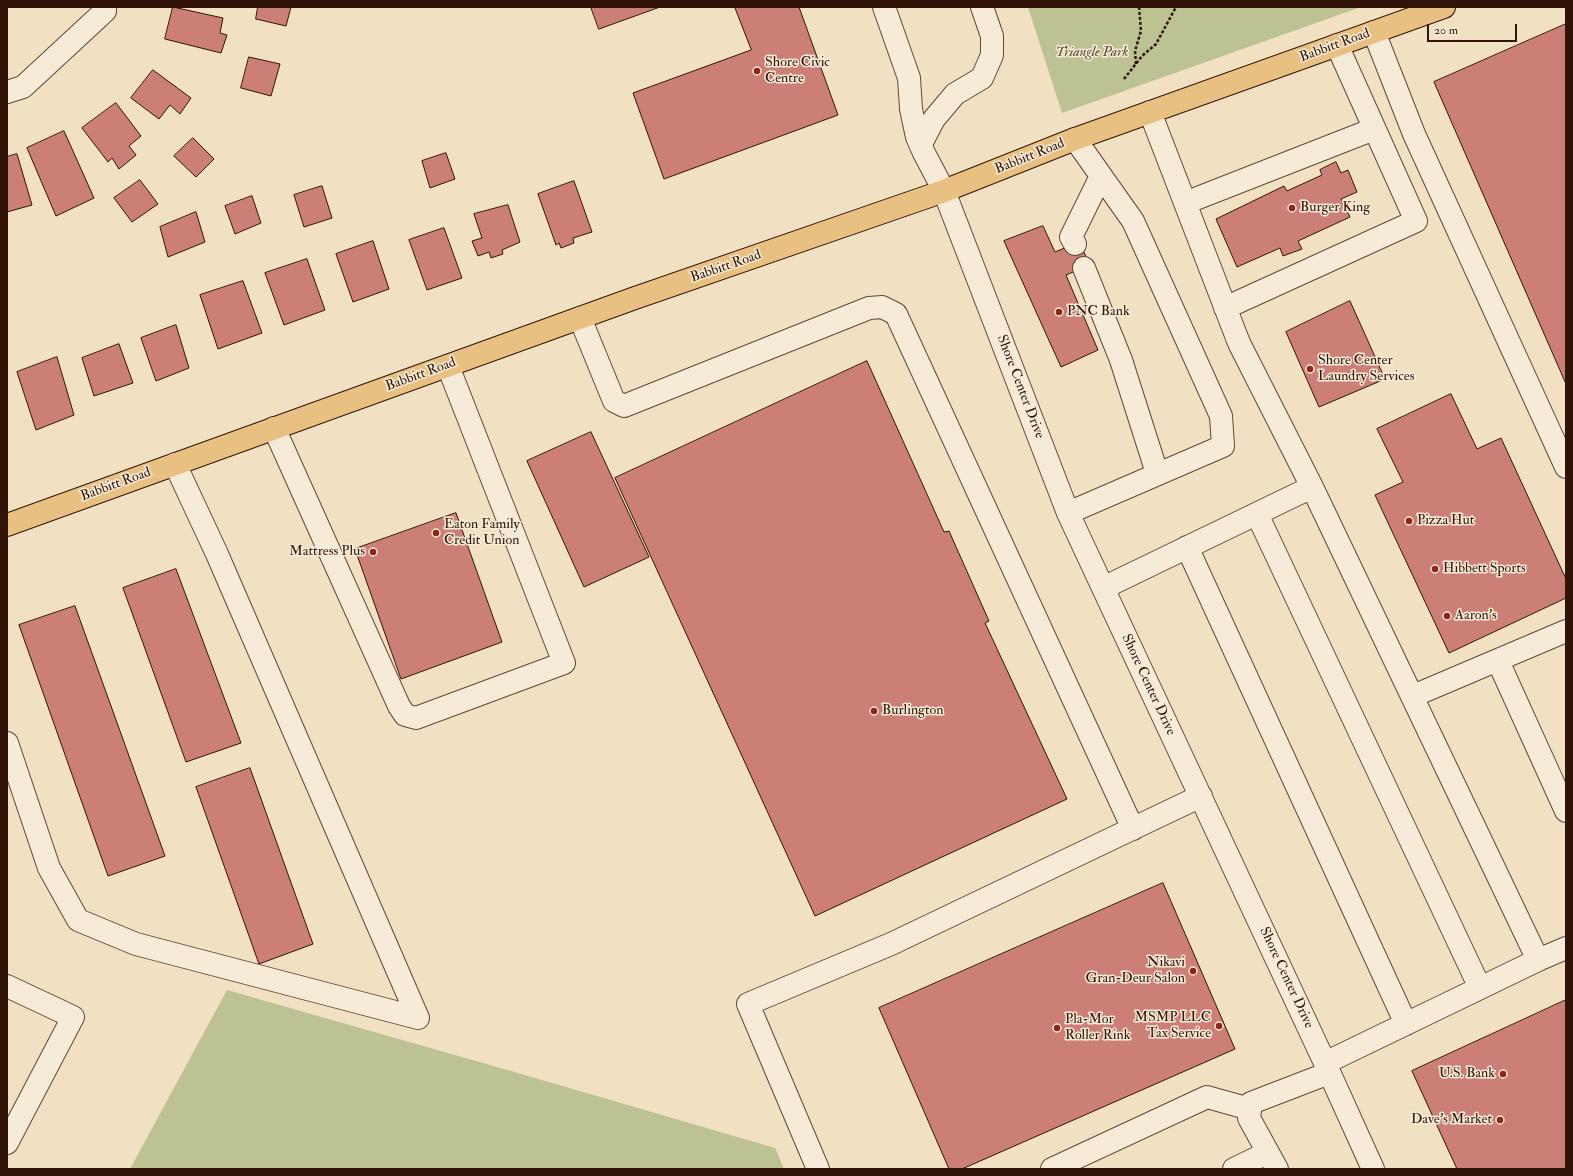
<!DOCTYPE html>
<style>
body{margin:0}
#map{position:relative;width:1573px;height:1176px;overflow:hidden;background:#f1e0c2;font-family:"IM FELL Double Pica",serif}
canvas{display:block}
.frame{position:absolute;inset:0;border:8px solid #311407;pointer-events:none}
.scale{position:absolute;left:1427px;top:24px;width:90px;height:18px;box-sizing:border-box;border:2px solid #311407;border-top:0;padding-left:5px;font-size:12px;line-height:14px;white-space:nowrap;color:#311407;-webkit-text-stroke:3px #f6ebd7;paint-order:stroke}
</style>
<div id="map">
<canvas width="1573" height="1176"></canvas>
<div class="frame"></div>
<div class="scale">20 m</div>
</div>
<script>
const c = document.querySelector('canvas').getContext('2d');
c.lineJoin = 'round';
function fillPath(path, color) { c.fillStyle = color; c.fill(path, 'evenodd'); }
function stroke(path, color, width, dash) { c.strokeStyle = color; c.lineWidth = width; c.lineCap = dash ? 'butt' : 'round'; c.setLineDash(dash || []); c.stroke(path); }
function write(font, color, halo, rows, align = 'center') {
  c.font = font + ' "IM FELL Double Pica",serif'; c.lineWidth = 3; c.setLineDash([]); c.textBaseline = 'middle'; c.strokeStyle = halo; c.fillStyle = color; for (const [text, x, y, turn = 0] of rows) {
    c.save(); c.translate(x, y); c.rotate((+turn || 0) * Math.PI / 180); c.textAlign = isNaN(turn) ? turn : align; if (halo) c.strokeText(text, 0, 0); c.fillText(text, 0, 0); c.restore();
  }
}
fillPath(new Path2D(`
 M1028,7H1361L1062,113Z
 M227,990L511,1071L775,1148L784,1169H130Z`), '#bcc292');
const building = new Path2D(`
 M173,7L223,18L220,33L227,35L221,53L165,39Z
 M258,7H291L286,26L256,19Z
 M591,7H660L599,29Z
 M735,7H799L838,115L664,179L633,93L751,50Z
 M1566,24V384L1434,82Z
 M249,57L280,64L271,96L241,88Z
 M153,70L191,98L180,114L170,105L159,119L131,98Z
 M116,103L141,136L129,146L136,155L119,169L112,158L108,162L82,128Z
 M64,131L94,198L56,216L27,148Z
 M193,138L214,159L196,177L174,156Z
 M446,153L455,179L430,188L422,161Z
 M17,154L32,205L7,212V157Z
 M1336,162L1341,173L1348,170L1357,192L1341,199L1350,217L1298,241L1302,249L1283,256L1280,248L1237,267L1216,219L1284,186L1287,191L1322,175L1320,170Z
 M140,180L158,204L132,222L114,198Z
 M574,181L592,232L573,238L574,243L561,248L559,243L556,245L538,194Z
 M322,186L332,218L304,227L294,195Z
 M252,196L261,223L235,234L225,206Z
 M508,205L520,242L502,250L503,254L491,258L489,252L478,256L472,241L482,238L474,214Z
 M196,212L205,242L168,257L160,227Z
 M1043,226L1055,252L1079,242L1090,265L1066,275L1098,350L1061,367L1004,241Z
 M444,228L462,278L427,290L409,240Z
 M373,241L389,289L353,302L336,254Z
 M307,259L325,310L284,325L265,273Z
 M243,281L262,333L218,349L200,295Z
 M1350,301L1385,379L1319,407L1286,332Z
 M176,325L189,368L156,381L141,338Z
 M119,344L133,383L94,396L82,358Z
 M57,357L74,415L36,430L17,372Z
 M867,361L944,532L949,531L989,621L985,623L1067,799L815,916L615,478Z
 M1451,394L1477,449L1501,438L1566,579V598L1449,653L1375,495L1403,482L1377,429Z
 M591,432L649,557L584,587L527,461Z
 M456,513L502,642L401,679L355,549Z
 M176,569L241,743L186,762L123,588Z
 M75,606L165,856L108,876L19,625Z
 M250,768L313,944L259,964L196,787Z
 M1163,883L1235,1049L962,1169H949L879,1008Z
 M1566,1000V1169H1457L1412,1071Z`);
fillPath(building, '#cb7f77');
stroke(building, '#311407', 1);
const minor = new Path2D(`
 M884,7L909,78L911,109L917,137L924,153L944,191L1068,513L1325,1063L1373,1169
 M1374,32L1414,134L1566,467
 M7,92L23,87L105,11V7
 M1150,112L1239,343L1312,487
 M921,144L934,119L955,94L982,78L992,55V36L982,7
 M1185,203L1374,129
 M1075,244L1071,237L1101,176
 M1084,268L1121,360L1157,473
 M1225,308L1416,221L1337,45
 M580,318L614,401L624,406L869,308L882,307L896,314L1133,829
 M274,428L399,706L405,715L416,718L564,663L448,366
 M1068,513L1223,446L1221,416L1133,221L1075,139
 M1257,514L1480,988
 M1187,547L1406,1024
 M1103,588L1312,487L1538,960
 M1498,661L1566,811
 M1413,696L1566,631
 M7,743L49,868L78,920L136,944L418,1018L217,554L175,464
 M7,986L73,1017L7,1143
 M1325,1063L1538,960L1566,948
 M818,1169L748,1004L891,944L1201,796
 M1052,1169L1207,1097L1250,1109
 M1234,1169L1267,1153
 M1277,1169L1249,1118L1251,1103L1329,1073`);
const major = new Path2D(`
 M7,525L635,298L944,191L1075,139L1444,7`);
stroke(minor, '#614736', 24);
stroke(major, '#311407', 24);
stroke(new Path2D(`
 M1136,64L1135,51L1141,31L1139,7
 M1124,79L1142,56L1156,44L1176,7`), '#311407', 2.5, [3, 2]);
stroke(minor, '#f6ebd7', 22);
stroke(major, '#e8c081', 22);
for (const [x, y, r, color] of [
 [757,71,4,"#8f2418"],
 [1292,208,4,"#8f2418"],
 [1059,312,4,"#8f2418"],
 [1310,369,4,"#8f2418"],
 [1409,521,4,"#8f2418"],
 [436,533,4,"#8f2418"],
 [373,552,4,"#8f2418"],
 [1435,569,4,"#8f2418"],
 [1447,616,4,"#8f2418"],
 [874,711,4,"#8f2418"],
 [1193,971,4,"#8f2418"],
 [1219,1026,4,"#8f2418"],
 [1057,1028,4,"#8f2418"],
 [1503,1074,4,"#8f2418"],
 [1500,1120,4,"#8f2418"]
]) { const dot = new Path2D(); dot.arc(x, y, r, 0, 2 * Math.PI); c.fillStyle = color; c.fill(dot); stroke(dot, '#f6ebd7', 1.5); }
write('14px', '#311407', '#f6ebd7', [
 ["Babbitt Road",1335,46,-20],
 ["Babbitt Road",1030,157,-22],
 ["Babbitt Road",726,267,-19],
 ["Babbitt Road",421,375,-20],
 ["Shore Center Drive",1020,387,69],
 ["Babbitt Road",116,485,-20],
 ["Shore Center Drive",1148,685,65],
 ["Shore Center Drive",1286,978,65]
]);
write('italic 14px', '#5b4831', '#f6ebd7', [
 ["Triangle Park",1092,53]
]);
write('14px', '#311407', '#f6ebd7', [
 ["Shore Civic",765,63],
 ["Centre",765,79],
 ["Burger King",1300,208],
 ["PNC Bank",1067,312],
 ["Shore Center",1318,361],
 ["Laundry Services",1318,377],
 ["Pizza Hut",1417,521],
 ["Eaton Family",444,525],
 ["Credit Union",444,541],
 ["Mattress Plus",365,552,"right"],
 ["Hibbett Sports",1443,569],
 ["Aaron's",1455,616],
 ["Burlington",882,711],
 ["Nikavi",1185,963,"right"],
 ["Gran-Deur Salon",1185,979,"right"],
 ["MSMP LLC",1211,1018,"right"],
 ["Tax Service",1211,1034,"right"],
 ["Pla-Mor",1065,1020],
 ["Roller Rink",1065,1036],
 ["U.S. Bank",1495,1074,"right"],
 ["Dave's Market",1492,1120,"right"]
], 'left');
</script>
